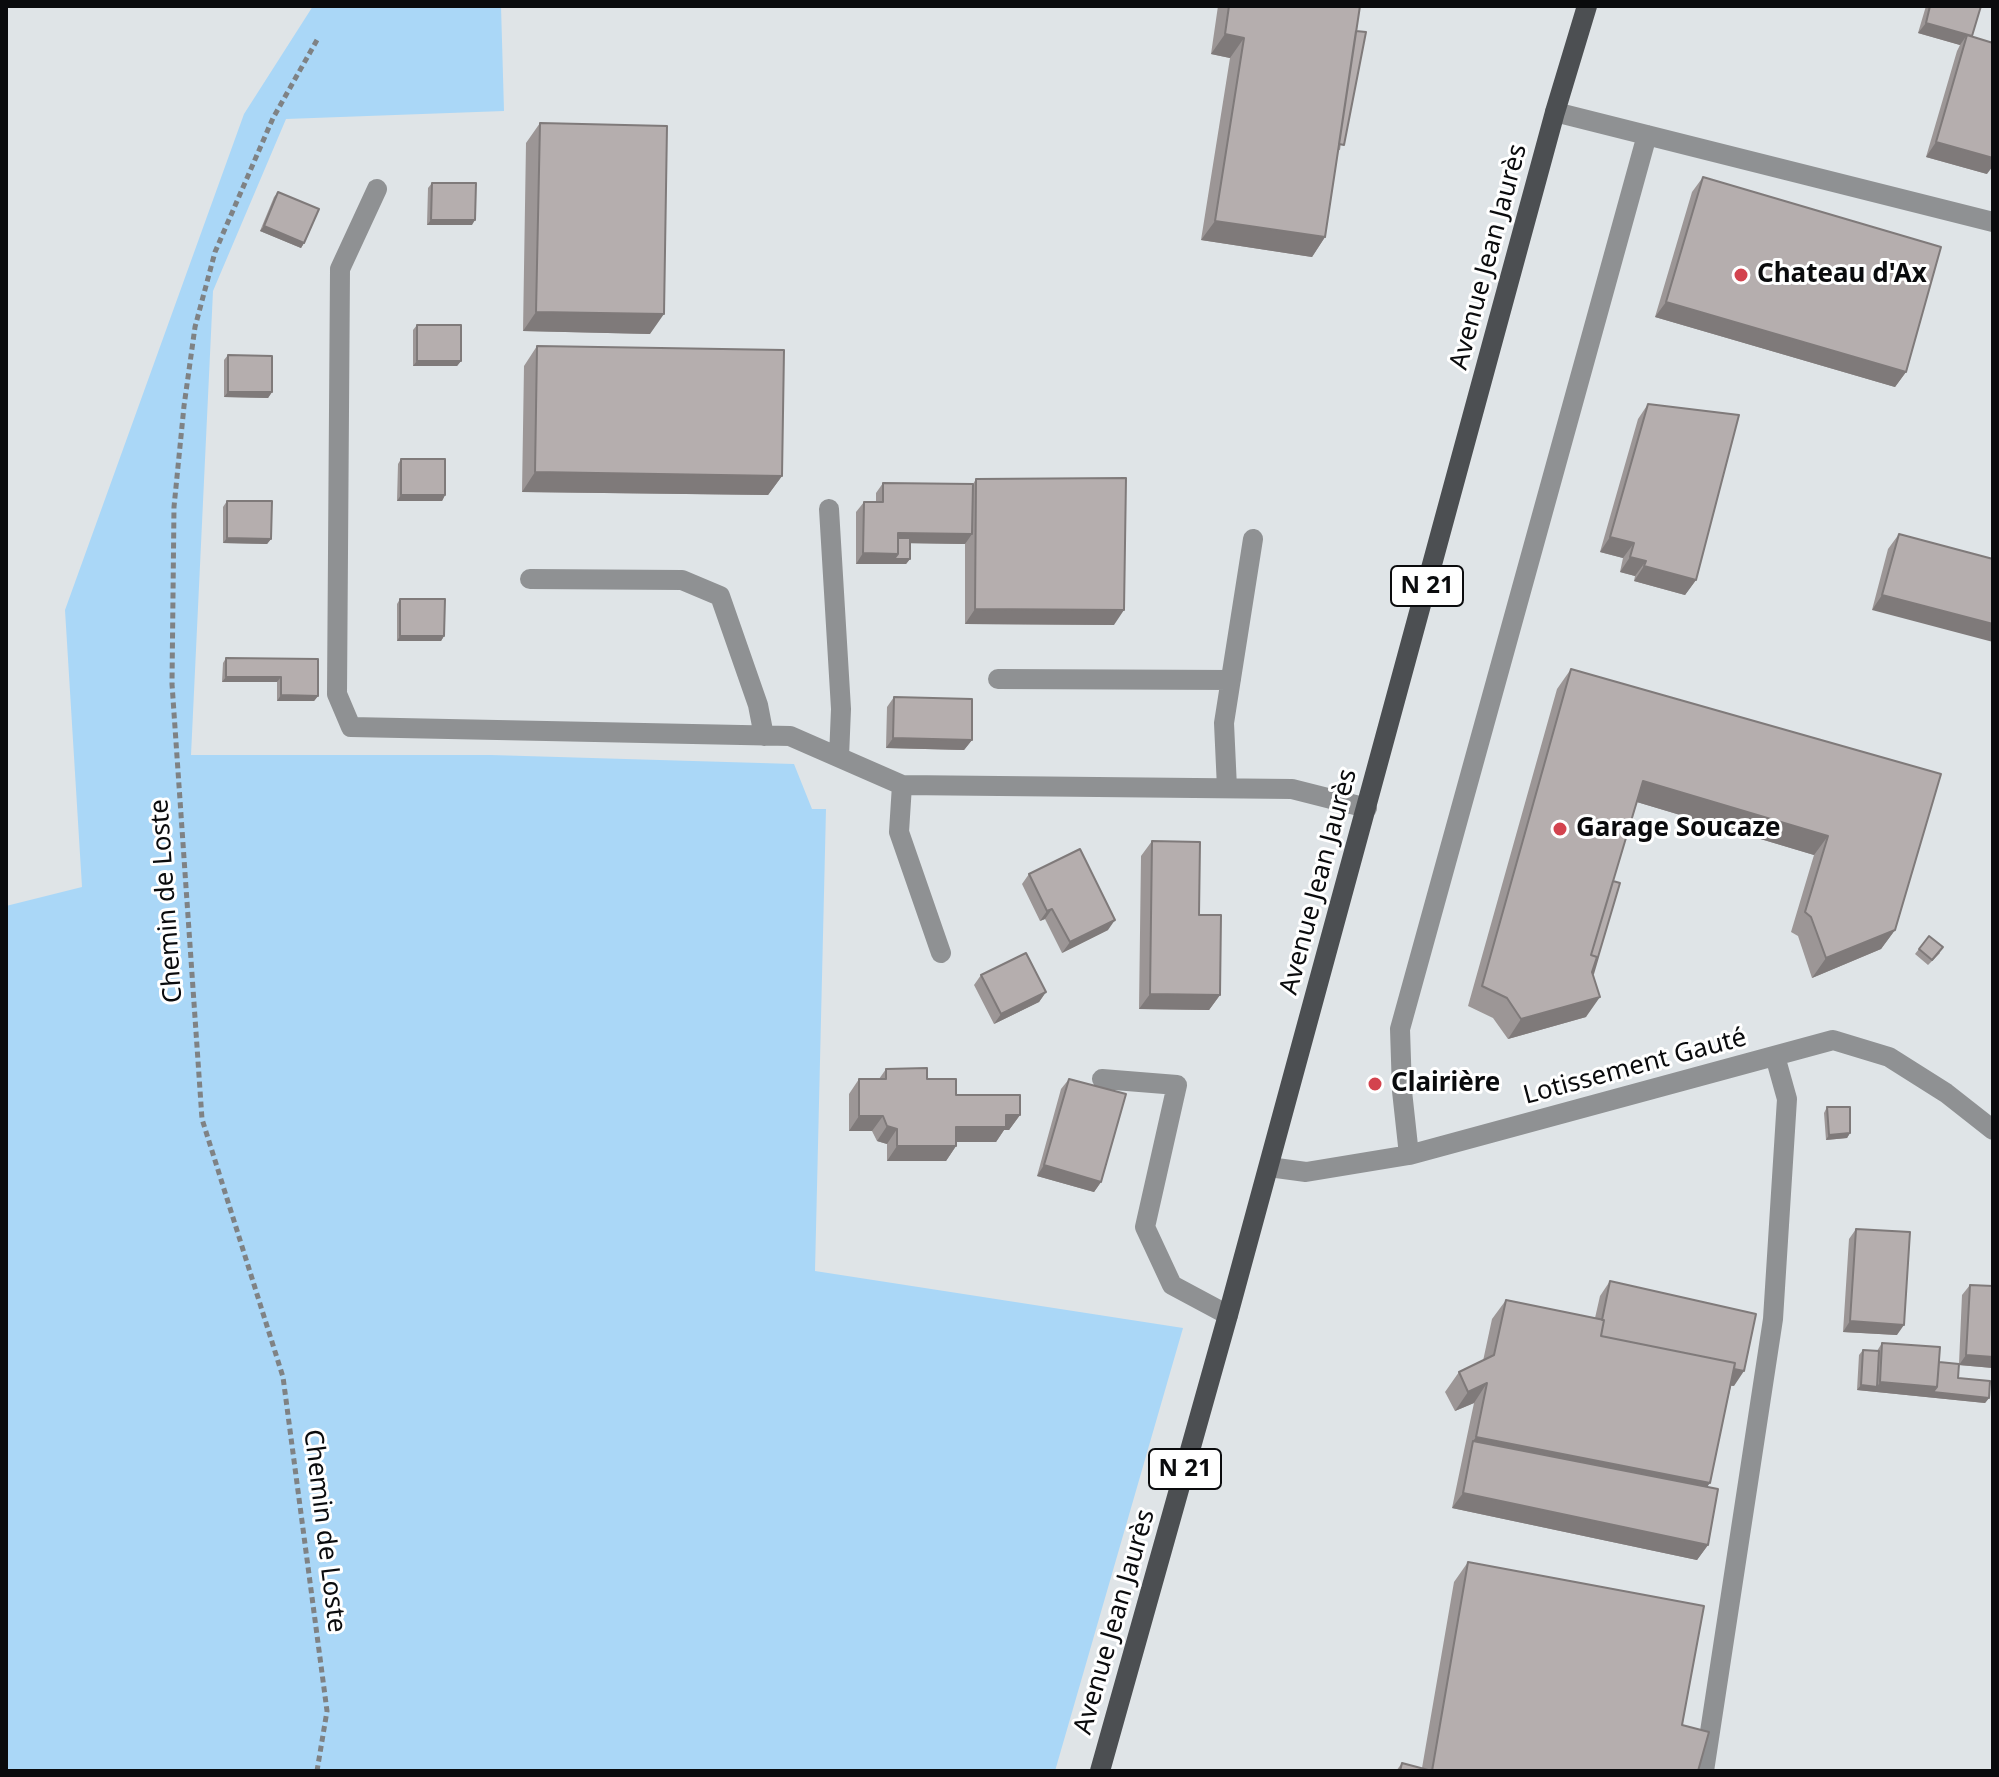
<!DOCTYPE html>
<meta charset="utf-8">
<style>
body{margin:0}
#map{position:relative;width:1999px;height:1777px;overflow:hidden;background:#dfe4e7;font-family:"Noto Sans",sans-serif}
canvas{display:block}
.frame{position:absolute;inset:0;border:8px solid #0a0b0d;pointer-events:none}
</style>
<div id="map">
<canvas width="1999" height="1777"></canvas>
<div class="frame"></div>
</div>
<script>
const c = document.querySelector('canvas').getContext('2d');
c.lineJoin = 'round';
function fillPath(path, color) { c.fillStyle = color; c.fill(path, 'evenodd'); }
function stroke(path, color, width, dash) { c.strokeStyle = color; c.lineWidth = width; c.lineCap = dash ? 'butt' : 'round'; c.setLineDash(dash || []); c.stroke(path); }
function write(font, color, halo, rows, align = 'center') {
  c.font = font + ' "Noto Sans",sans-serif'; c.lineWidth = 6; c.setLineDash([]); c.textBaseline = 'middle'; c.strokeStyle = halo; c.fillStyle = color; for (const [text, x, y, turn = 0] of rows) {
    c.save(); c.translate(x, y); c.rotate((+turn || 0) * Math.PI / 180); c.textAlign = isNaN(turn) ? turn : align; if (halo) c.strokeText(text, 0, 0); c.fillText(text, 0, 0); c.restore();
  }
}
fillPath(new Path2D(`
 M313,6H501L504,111L286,119L213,291L191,755H491L794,764L812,809H826L815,1271L1183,1328L1055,1771H6V906L82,887L65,610L244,114Z`), '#aad7f7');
stroke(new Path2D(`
 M317,40L273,118L215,252L195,327L184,406L174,507L172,684L202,1119L283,1377L327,1711L317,1771`), '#7f8284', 5, [6, 4]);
stroke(new Path2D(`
 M1555,112L1993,222
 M377,189L340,269L337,694L351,727L790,736L902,785L1292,789L1367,808
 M829,509L841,709L839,757
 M530,579L682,580L720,596L758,705L764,736
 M998,679L1231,680
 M902,785L899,832L941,953
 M1227,788L1224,723L1253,539
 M1102,1079L1177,1085L1145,1227L1172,1285L1228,1315
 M1409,1155L1402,1091L1400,1029L1647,135
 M1269,1167L1306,1172L1409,1155L1833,1040L1889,1057L1946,1093L1993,1130
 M1704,1771L1773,1319L1787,1099L1775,1056`), '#8f9193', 20);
stroke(new Path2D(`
 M1100,1771L1228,1315L1555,112L1587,6`), '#4c4f52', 20);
fillPath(new Path2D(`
 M1218,6H1360L1340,150H1338L1325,237L1312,257L1201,240L1230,58L1211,54Z
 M1926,6H1981L1972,36L1987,174L1926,157L1957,51L1960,45L1918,33Z
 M540,123L650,334L523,331L526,143Z
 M1703,177L1906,372L1895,387L1655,317L1692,192Z
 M432,183L472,225H427L428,188Z
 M278,192L304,243L301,248L260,231L274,197Z
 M417,325L461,361L457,366H413V330Z
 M537,346L782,476L768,495L522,492L524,366Z
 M228,355L272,392L268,398L224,397V360Z
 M1648,404L1696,580L1685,595L1634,581L1635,576L1620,572L1623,558L1600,552L1638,419Z
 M401,459L445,495L442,501H397L398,464Z
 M976,479L1114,625L965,624V544L910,543V559L906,564H856V512L864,502H876V493L883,483L973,484Z
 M227,501L271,539L267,544L223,543V507Z
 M1899,534L1993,559L1872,610L1888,549Z
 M400,599L444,636L441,641H397V604Z
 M226,658L318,659V696L314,701H277V682H222L223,663Z
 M1571,669L1941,774L1895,930L1881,949L1812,978L1798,936L1791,932L1814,855L1637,802L1613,881L1593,974L1586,1017L1508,1039L1493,1018L1468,1006L1557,689Z
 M894,697L972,740L964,750L886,748L887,707Z
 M1152,841L1220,995L1209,1010L1139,1009L1141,856Z
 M1029,874L1108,930L1062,953L1045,919L1040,921L1022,884Z
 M1929,936L1940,953L1928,965L1915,954Z
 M981,975L1046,992L1039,1002L994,1024L974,985Z
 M886,1069L927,1079L956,1095L1020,1115L1009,1130H1004L996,1142H956V1146L946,1161H887V1144L877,1141L872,1131H849V1094L859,1079H879Z
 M1069,1079L1101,1182L1094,1192L1037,1176L1061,1089Z
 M1827,1107L1850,1133L1847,1138L1826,1140L1824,1113Z
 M1856,1229L1897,1335L1843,1332L1849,1239Z
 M1610,1281L1734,1386H1731L1707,1487L1708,1545L1697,1560L1452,1508L1474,1403L1455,1411L1445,1392L1459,1372L1483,1361L1492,1319L1506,1300L1595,1318L1600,1296Z
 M1970,1285L1993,1286V1368L1959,1365L1958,1378L1989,1398L1985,1403L1857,1390L1859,1355L1863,1350L1877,1351L1882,1343L1939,1362L1959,1364L1962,1295Z
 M1468,1562L1682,1725L1698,1771H1396L1402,1763L1422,1768L1454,1582Z`), '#9c9696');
fillPath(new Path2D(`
 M1926,23L1972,36L1967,35L1960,45L1918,33Z
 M1225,34L1244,38L1230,58L1211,54Z
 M1936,142L1993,158V166L1987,174L1926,157Z
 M431,220H475L472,225H427Z
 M1215,221L1325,237L1312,257L1201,240Z
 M264,226L304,243L301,248L260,231Z
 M1666,302L1906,372L1895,387L1655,317Z
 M536,312L664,314L650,334L523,331Z
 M417,361H461L457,366H413Z
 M228,392H272L268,398L224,397Z
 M535,472L782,476L768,495L522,492Z
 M401,495H445L442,501H397Z
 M898,533L972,534L965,544L894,543Z
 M1610,537L1634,543L1623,558L1600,552Z
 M227,538L271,539L267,544L223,543Z
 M863,553L898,554L910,559L906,564H856Z
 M1630,557L1646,561L1635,576L1620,572Z
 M1644,566L1696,580L1685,595L1634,581Z
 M1882,595L1993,624V642L1872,610Z
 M975,609L1124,610L1114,625L965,624Z
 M400,636H444L441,641H397Z
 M226,677H281L277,682H222Z
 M281,695L318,696L314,701H277Z
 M893,738L972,740L964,750L886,748Z
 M1643,781L1828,836L1814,855L1630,800Z
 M1052,909L1045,919L1040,921L1047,911Z
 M1115,920L1108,930L1062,953L1070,942Z
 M1895,930L1881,949L1812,978L1826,958Z
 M1046,992L1039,1002L994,1024L1001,1014Z
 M1150,994L1220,995L1209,1010L1139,1009Z
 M1600,997L1586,1017L1508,1039L1521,1019Z
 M1006,1115H1020L1009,1130H1004L996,1142H946L956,1127Z
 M859,1116H883L872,1131H849Z
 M887,1126L897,1129L887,1144L877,1141Z
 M1850,1133L1847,1138L1826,1140L1829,1135Z
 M897,1146H956L946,1161H887Z
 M1044,1165L1101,1182L1094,1192L1037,1176Z
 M1850,1321L1904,1325L1897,1335L1843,1332Z
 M1598,1340L1744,1371L1734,1386L1587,1355Z
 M1966,1355L1993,1357V1368L1959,1365Z
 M1880,1382L1937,1387L1989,1398L1985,1403L1857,1390L1861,1385L1877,1387Z
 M1487,1383L1474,1403L1455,1411L1468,1392Z
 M1476,1437L1710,1483L1696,1502L1473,1441Z
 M1463,1493L1708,1545L1697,1560L1452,1508Z`), '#7f7a7a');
const building = new Path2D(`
 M1229,6H1360L1325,237L1215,221L1244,38L1225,34Z
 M1930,6H1981L1972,36L1926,23Z
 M1356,31L1366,32L1344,145L1339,144Z
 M1967,35L1993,43V158L1936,142Z
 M540,123L667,126L664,314L536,312Z
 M1703,177L1941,247L1906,372L1666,302Z
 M432,183H476L475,220H431Z
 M278,192L319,209L304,243L264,226Z
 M417,325H461V361H417Z
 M537,346L784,350L782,476L535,472Z
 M228,355L272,356V392H228Z
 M1648,404L1739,415L1696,580L1644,566L1646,561L1630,557L1634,543L1610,537Z
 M401,459H445V495H401Z
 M1126,478L1124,610L975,609L976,479Z
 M883,483L973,484L972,534L898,533V554L863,553L864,502H883Z
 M227,501H272L271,539L227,538Z
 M1899,534L1993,559V624L1882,595Z
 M898,538H910V559H894L898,554Z
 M400,599H445L444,636H400Z
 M226,658L318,659V696L281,695V677H226Z
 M1571,669L1941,774L1895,930L1826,958L1811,917L1805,912L1828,836L1643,781L1591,955L1597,957L1592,972L1600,997L1521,1019L1507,998L1482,986Z
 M894,697L972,699V740L893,738Z
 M1152,841L1200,842L1199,915H1221L1220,995L1150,994Z
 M1080,849L1115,920L1070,942L1052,909L1047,911L1029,874Z
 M1613,881L1620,883L1593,974L1592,972L1597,957L1591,955Z
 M1929,936L1943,947L1932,960L1919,949Z
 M1026,953L1046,992L1001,1014L981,975Z
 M927,1068V1079H956V1095H1020V1115H1006V1127H956V1146H897V1129L887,1126L883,1116H859V1079H886V1069Z
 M1069,1079L1126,1094L1101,1182L1044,1165Z
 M1827,1107H1850V1133L1829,1135Z
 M1856,1229L1910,1232L1904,1325L1850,1321Z
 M1610,1281L1756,1314L1744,1371L1734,1369L1735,1363L1601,1336L1604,1320H1602Z
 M1970,1285L1993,1286V1357L1966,1355Z
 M1506,1300L1604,1320L1601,1336L1735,1363L1710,1483L1476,1437L1487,1383L1468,1392L1459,1372L1494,1355Z
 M1882,1343L1940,1347L1937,1387L1880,1382Z
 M1863,1350L1879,1351L1877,1387L1861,1385Z
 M1939,1362L1959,1364L1958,1378L1990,1381L1989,1398L1933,1392L1937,1387Z
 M1473,1441L1718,1489L1708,1545L1463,1493Z
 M1468,1562L1704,1606L1682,1725L1709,1732L1698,1771H1400L1402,1763L1432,1771Z`);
fillPath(building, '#b5aeae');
stroke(building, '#7f7a7a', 2);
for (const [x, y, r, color] of [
 [1741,275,8,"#d3434e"],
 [1560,829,8,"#d3434e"],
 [1375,1084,8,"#d3434e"]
]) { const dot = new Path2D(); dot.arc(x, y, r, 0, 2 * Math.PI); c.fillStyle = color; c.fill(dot); stroke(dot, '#fff', 3); }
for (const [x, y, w] of [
 [1427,586,72],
 [1185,1469,72]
]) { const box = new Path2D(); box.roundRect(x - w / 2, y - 20, w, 40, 6); c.fillStyle = '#fff'; c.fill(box); stroke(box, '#0a0b0d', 2); }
write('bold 24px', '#0a0b0d', null, [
 ["N 21",1427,586],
 ["N 21",1185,1469]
]);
write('26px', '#0a0b0d', '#fff', [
 ["Avenue Jean Jaurès",1489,257,-75],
 ["Avenue Jean Jaurès",1319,882,-75],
 ["Chemin de Loste",167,901,-94],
 ["Lotissement Gauté",1635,1067,-15],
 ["Chemin de Loste",324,1531,83],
 ["Avenue Jean Jaurès",1115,1622,-74]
]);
write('bold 26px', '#0a0b0d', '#fff', [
 ["Chateau d'Ax",1757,275],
 ["Garage Soucaze",1576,829],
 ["Clairière",1391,1084]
], 'left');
</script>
